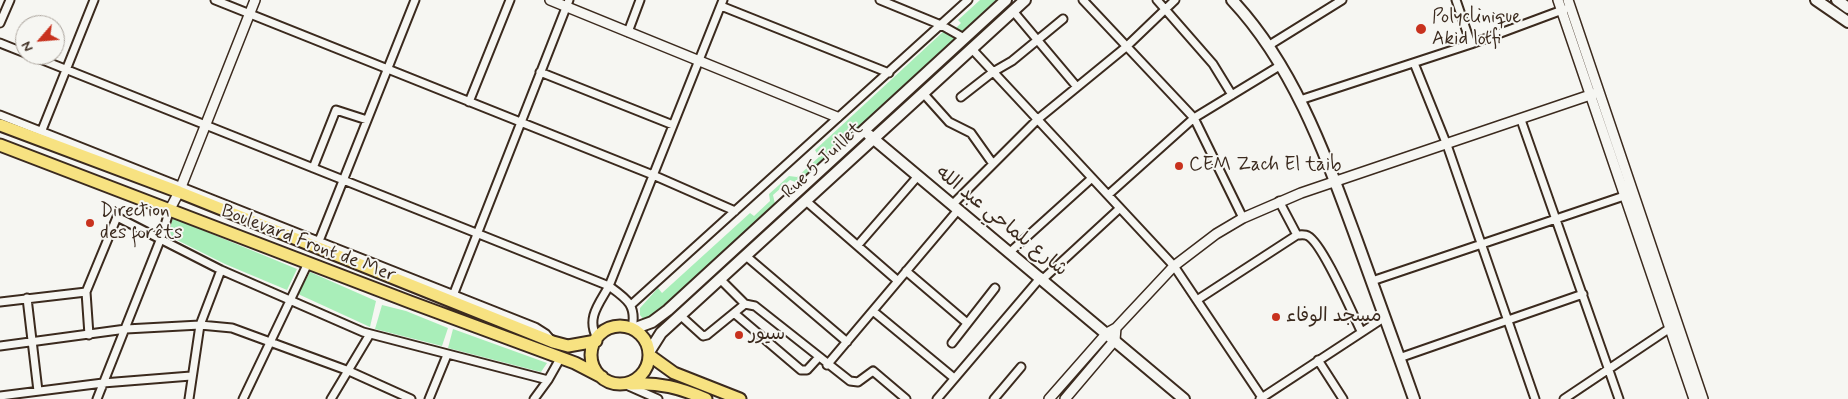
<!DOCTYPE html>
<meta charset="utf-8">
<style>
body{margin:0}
#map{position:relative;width:1848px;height:399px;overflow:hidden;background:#f6f6f2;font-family:Mynerve,sans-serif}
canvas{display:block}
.north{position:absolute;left:15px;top:15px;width:50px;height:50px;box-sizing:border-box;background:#f6f6f2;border:1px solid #aba49d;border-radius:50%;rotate:243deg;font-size:14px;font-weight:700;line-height:20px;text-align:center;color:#3b2a1e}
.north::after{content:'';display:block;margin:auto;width:18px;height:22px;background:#c8321e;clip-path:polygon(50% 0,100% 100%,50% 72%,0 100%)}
</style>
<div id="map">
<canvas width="1848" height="399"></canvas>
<div class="north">N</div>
</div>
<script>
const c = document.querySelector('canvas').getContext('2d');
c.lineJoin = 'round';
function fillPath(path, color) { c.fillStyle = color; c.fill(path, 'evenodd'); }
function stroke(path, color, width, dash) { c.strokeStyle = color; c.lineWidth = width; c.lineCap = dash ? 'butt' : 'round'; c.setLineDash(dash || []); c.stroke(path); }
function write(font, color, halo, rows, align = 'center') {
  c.font = font + ' Mynerve,"Playpen Sans Arabic",sans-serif'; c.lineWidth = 4; c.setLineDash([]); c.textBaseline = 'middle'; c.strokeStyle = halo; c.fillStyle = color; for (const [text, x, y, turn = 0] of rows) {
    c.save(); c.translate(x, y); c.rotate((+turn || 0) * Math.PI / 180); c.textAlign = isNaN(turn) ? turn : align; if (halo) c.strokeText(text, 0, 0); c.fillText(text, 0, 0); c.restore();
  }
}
fillPath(new Path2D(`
 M980,0H996L803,178L798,183L790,180L773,195L775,204L663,308L644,320L640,315V308L658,288L662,293L750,213L754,216L770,201L769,194L789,176L797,177L819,157L815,150L945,30L950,34L961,23L958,20Z
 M173,218L297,269L287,290L225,264L167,235Z
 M310,272L376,301L370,327L298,294Z
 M382,305L406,311L448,328L442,346L375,329Z
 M453,329L547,363L541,372L448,348Z`), '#a9eeb9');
const minor = new Path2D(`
 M215,0L653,175L735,211
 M880,0L941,25L964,38
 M1083,0L1194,118L1243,218
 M1157,0L1213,64L1232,95
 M1456,0L1471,44
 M721,6L889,73
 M1013,11L1077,87
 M0,23L10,0
 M628,32L640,0
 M0,43L25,53
 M1268,46L1342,0
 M971,48L1174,266L1263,399
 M30,55L609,286C627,299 637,305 632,329
 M1414,63L1447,145L1535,399
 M540,72L673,125
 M923,93L949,122L971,133L993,164
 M961,97L993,72L1012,61L1063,19
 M1300,100L1471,44L1565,9
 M469,102L510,0
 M0,115L535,327L546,334L551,340
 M1521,120L1619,399
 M42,130L94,0
 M313,168L336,110L367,120
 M1108,195L1194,118L1281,65
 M806,201L898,281
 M1279,201L1297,235
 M952,205L1038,119L1126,47L1175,0
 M319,241L415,0
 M858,245L918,176
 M1010,252L1092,178
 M746,256L847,342
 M906,271L967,323
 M720,279L745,304L755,306L850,381L858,382L873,371L906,399
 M1043,279L1120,208
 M1372,281L1630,194
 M86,292L89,335
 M454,293L569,0
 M27,298L38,391
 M1197,300L1297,235C1300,235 1305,234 1308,236C1323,244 1352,313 1361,331
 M0,302L86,292L117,217L221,270L363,332L548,380L561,357
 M631,305L968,0
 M873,311L954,378
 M734,313L801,370H807L818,358
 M681,316L703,336L707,335L745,304
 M597,338C586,318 599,304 609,286L723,0
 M952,343L995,288
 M0,346L126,329L200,325L232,328L349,371L411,399
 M1399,358L1583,294
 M1318,360L1343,399
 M827,365L958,210
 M624,384L658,399
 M0,396L103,383L191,376
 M97,399L161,238L170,209
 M189,399L200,325L221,270
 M243,399L308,263
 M331,399L370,334
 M429,399L447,355
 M534,399L548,380
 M937,399L1041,277
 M994,399L1021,367
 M1260,399L1385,317
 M1564,399L1673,326`);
const tertiary = new Path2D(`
 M550,0L837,117
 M1558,0L1694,399
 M1568,0L1703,399
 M170,209L179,192L255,0
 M1049,399L1107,333L1116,328L1174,266L1216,234L1243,218L1301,193L1599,92
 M1065,399L1115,340L1116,328`);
const secondary = new Path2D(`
 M1232,0C1294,66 1325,154 1356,238C1375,291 1395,345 1414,399
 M1816,0L1848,22
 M1837,0L1848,8
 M869,135L1184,399
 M633,329L652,322L668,310L1006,0
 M649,352L661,333L1025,0`);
const primary = new Path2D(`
 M0,125L179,192L553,342L568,346L596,341
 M0,145L410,302L575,363L602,377
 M591 355a29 29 0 1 1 58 0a29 29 0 1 1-58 0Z
 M649,355L674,373L740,399
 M631,384C659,382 680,388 706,399`);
stroke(minor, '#3b2a1e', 11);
stroke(tertiary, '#3b2a1e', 12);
stroke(secondary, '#3b2a1e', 14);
stroke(primary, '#3b2a1e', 15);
stroke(minor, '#f6f6f2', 7);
stroke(tertiary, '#f6f6f2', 9);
stroke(secondary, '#f6f6f2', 10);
stroke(primary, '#f7e281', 11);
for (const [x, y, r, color] of [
 [1421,29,6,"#c8321e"],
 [1179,166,5,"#c8321e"],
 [90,223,5,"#c8321e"],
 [1276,317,5,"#c8321e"],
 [739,335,5,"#c8321e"]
]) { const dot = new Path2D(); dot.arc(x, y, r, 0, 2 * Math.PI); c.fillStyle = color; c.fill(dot); stroke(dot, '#f6f6f2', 2); }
write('19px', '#3b2a1e', '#f6f6f2', [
 ["Polyclinique",1432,18],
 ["Akid lotfi",1432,40],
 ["CEM Zach El taib",1189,166],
 ["Direction",100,212],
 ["des forêts",100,234],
 ["مسجد الوفاء",1286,317],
 ["سيور",749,335]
], 'left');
write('19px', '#3b2a1e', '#f6f6f2', [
 ["Rue 5 Juillet",823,161,-43],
 ["شارع بلماحي عبد الله",1001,222,39],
 ["Boulevard Front de Mer",308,244,21]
]);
</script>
